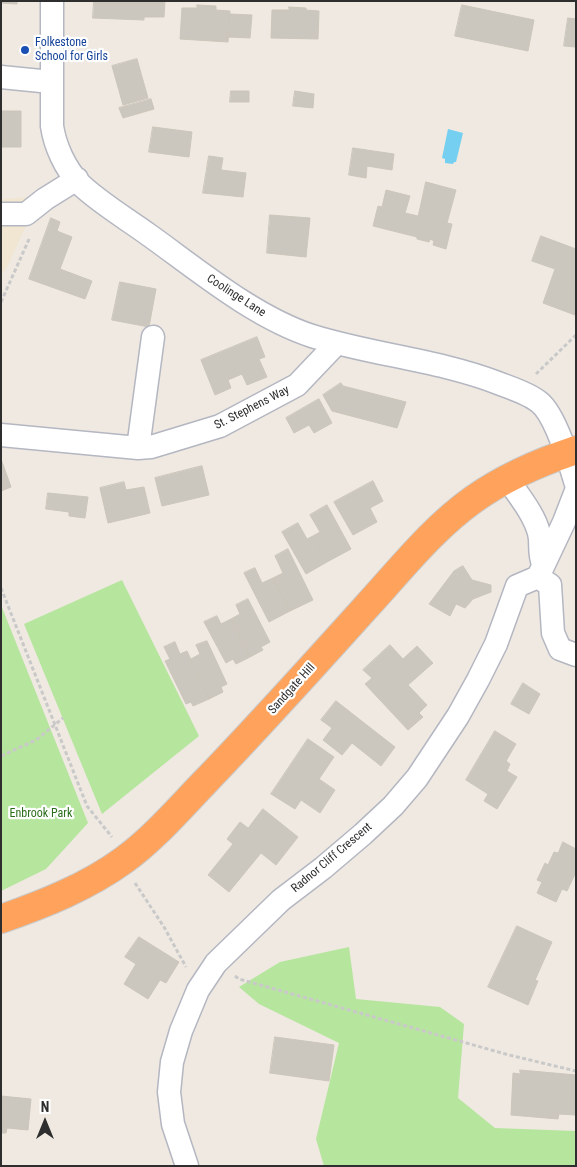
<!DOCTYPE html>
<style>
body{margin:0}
#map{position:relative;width:577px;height:1167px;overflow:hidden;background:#efe9e1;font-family:"Roboto Condensed",sans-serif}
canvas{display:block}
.frame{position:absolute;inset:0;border:2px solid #2e2e2e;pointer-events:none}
.north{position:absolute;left:20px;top:1097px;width:50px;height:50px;-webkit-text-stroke:4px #fff;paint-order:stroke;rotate:0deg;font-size:14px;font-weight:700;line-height:20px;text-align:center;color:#2e2e2e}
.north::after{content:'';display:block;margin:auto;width:18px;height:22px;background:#2e2e2e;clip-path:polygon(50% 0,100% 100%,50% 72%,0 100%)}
</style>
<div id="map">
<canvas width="577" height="1167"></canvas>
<div class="frame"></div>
<div class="north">N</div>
</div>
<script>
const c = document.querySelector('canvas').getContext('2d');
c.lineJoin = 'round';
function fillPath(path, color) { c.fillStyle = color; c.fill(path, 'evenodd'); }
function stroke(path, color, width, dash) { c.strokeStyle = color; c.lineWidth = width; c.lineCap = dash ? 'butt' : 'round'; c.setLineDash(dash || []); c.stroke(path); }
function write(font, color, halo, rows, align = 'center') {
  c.font = font + ' "Roboto Condensed",sans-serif'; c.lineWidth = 4.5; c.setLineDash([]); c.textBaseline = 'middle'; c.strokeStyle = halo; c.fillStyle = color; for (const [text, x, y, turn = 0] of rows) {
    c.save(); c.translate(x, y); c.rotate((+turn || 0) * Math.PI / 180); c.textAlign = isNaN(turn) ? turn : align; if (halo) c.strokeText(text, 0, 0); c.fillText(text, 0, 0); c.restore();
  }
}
fillPath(new Path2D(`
 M44,196L24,230L7,267L1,275V199Z`), '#f0e6d1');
fillPath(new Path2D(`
 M122,580L199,736L102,814L24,624Z
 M1,605L88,823L46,869L1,891Z
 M349,947L356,999L440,1007L464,1024L458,1098L495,1128L576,1131V1166H324L316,1139L339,1043L259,1004L239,987L280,962Z`), '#b6e59e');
fillPath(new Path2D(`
 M448,129L463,133L456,162H454L453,164L445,163V159L442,158Z`), '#75cff0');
const building = new Path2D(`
 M1,1H17V4L1,3Z
 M94,1H165L164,17H144V20L93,18Z
 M197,5L216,6V10L230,11L228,42L180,39L182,8H197Z
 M462,5L534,20L528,51L455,36Z
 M289,7L306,8V10L319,11L318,39L271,38L272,10H289Z
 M230,14L252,15L250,38L228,37Z
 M568,18L576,19V47L564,46Z
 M137,59L148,98L123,105L112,66Z
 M231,91H249V102H230Z
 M295,91L314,94L313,108L293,106Z
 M151,99L154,109L123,118L119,108Z
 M1,111H21V147H1Z
 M153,127L192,132L189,157L149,152Z
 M353,148L394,154L392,170L367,166L366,178L349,175Z
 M209,156L223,158L221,170L246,173L243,197L203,193Z
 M426,182L456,190L447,223L452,224L446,249L433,245L434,241L430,239L429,242L417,239V237L373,226L378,206L382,207L386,190L410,196L405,213L418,216Z
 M270,215L310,218L306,257L267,253Z
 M51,218L60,222L57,231L72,237L60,269L92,281L85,299L29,279Z
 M541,236L576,249L575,315L543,303L555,269L532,261Z
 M120,282L156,289L149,327L112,320Z
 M257,337L265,357L259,359L267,377L247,385L242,374L228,380L231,388L215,395L201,360Z
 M341,383L343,386L406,402L397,428L332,411L323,395Z
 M319,399L332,423L314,433L309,425L294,433L286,418Z
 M1,459L11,487L1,491Z
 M202,466L209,495L162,506L155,478Z
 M373,481L383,501L370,508L377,522L353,535L334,502Z
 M124,482L126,490L144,487L150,513L108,523L100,488Z
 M48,493L88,497L85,518L69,516V512L46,509Z
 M327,505L351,549L327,562L313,536L320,532L310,515Z
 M298,523L307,539L313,536L327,562L306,574L282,532Z
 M288,549L313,600L290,611L273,578L283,573L275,556Z
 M463,566L472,580L491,585V592L473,599L465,608L456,604L450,616L429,604L454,571Z
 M255,568L262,583L273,578L290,611L269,622L244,573Z
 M248,599L270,642L261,647L263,650L250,657L231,619L240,614L236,605Z
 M217,616L221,624L231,619L250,657L236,664L233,659L226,663L204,622Z
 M207,641L227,684L221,687L223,692L209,699L191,659L200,654L196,645Z
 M175,642L180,654L187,651L209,699L193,706L191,702L186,704L165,661L170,659L164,647Z
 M390,645L403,659L417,646L433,663L408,685L427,705L419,713L423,717L408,730L365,684L372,678L363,670Z
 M523,683L540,694L529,714L511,704Z
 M336,701L395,747L381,766L352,743L342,755L323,740L332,728L321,720Z
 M495,731L516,744L506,761L510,764L507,771L517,777L497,809L484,801L488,794L466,780Z
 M308,739L334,757L319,779L335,790L320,813L301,800L295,809L271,794Z
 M263,809L298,837L276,865L261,853L229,892L208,875L233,844L227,839L240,822L248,828Z
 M563,842L576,849V872L567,891L562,889L556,902L537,893L542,882L537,880L545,863L548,865L554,852L558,853Z
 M517,926L552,942L535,980L538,981L528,1005L488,987Z
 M139,937L179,962L166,983L160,980L148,999L124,984L136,964L125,957Z
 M275,1037L334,1045L329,1081L270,1073Z
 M520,1070L576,1075L575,1115L559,1114L558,1119L511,1115L513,1073L520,1074Z
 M1,1096L31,1099L28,1130L7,1128L6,1133H1Z`);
fillPath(building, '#cbc7bf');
stroke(building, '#cbc5ba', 1);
const minor = new Path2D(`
 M52,1V126C55,146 65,168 79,183C97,201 127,219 149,235C198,270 254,317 312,336C373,355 438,360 498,383C511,388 528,393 539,402C555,414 570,464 576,484
 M1,77L51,82
 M1,214H26L45,199L77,179
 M1,435L138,448L151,447L220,426L297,385L337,343
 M138,448L153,337
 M507,478C517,494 534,513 539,533C542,545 538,550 543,564
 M538,577L550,585L553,633L560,649L576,655
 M187,1166L173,1124L169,1092L172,1062L181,1031L198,990L216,963L281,900L323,868L363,834L393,806L417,778L458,716L478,680L496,644L517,586L538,577L564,522L576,491`);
const highway = new Path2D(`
 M1,919C44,904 87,887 124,860C153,839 178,810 203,784C259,726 313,666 367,606C401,569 433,528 474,499C505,477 540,462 576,450`);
stroke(minor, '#b4b7c1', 25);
stroke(highway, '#c9c9c9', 30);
stroke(new Path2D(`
 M1,302L30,237
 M536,374L576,335
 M1,588L87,806L112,837
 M1,756L36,740L63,718
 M135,883L164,927L186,967
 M235,976L239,979L509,1055L576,1071`), '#c9c9c9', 3, [4, 2.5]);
stroke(minor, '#fff', 22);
stroke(highway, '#ffa35c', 28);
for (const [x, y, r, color] of [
 [25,50,5,"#1a4fb4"]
]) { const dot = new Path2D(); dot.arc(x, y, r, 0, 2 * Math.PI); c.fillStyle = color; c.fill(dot); stroke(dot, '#fff', 2); }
write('12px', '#164399', '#fff', [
 ["Folkestone",35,43],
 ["School for Girls",35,57]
], 'left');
write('12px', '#2e2e2e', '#fff', [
 ["Coolinge Lane",236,296,33],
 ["St. Stephens Way",252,408,-27],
 ["Sandgate Hill",292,689,-48],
 ["Radnor Cliff Crescent",332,858,-40]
]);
write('12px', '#2c6e1b', '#fff', [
 ["Enbrook Park",41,814]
]);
</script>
